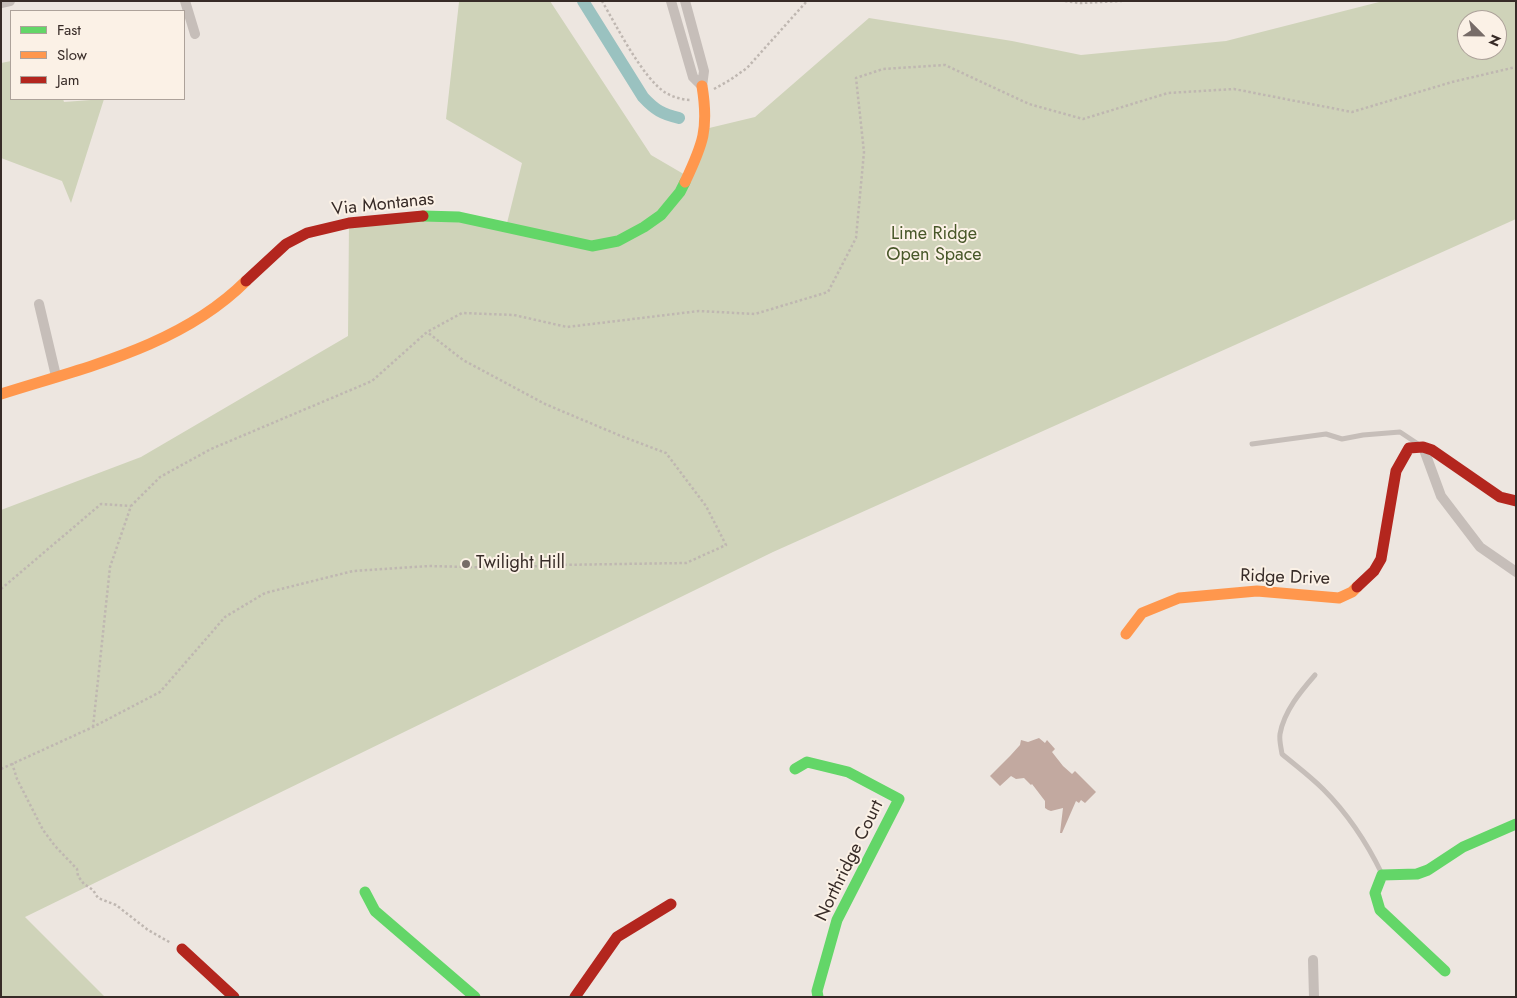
<!DOCTYPE html>
<style>
body{margin:0}
#map{position:relative;width:1517px;height:998px;overflow:hidden;background:#ede6e0;font-family:Jost,sans-serif}
canvas{display:block}
.frame{position:absolute;inset:0;border:2px solid #372b27;pointer-events:none}
.legend{position:absolute;left:10px;top:10px;width:175px;height:90px;box-sizing:border-box;background:#fbf1e6;border:1px solid #ada29a;margin:0;padding:6px 9px;list-style:none;font-size:15px;color:#372b27}
.legend li{display:flex;align-items:center;gap:10px;height:25px}
.legend b{width:25px;border:1px solid #ada29a}
.north{position:absolute;left:1457px;top:10px;width:50px;height:50px;box-sizing:border-box;background:#fbf1e6;border:1px solid #ada29a;border-radius:50%;rotate:113deg;font-size:14px;font-weight:700;line-height:20px;text-align:center;color:#372b27}
.north::after{content:'';display:block;margin:auto;width:18px;height:22px;background:#776c68;clip-path:polygon(50% 0,100% 100%,50% 72%,0 100%)}
</style>
<div id="map">
<canvas width="1517" height="998"></canvas>
<div class="frame"></div>
<ul class="legend">
<li><b style="height:6px;background:#63d668"></b>Fast</li>
<li><b style="height:6px;background:#ff974d"></b>Slow</li>
<li><b style="height:6px;background:#b3261e"></b>Jam</li>
</ul>
<div class="north">N</div>
</div>
<script>
const c = document.querySelector('canvas').getContext('2d');
c.lineJoin = 'round';
function fillPath(path, color) { c.fillStyle = color; c.fill(path, 'evenodd'); }
function stroke(path, color, width, dash) { c.strokeStyle = color; c.lineWidth = width; c.lineCap = dash ? 'butt' : 'round'; c.setLineDash(dash || []); c.stroke(path); }
function write(font, color, halo, rows, align = 'center') {
  c.font = font + ' Jost,sans-serif'; c.lineWidth = 4; c.setLineDash([]); c.textBaseline = 'middle'; c.strokeStyle = halo; c.fillStyle = color; for (const [text, x, y, turn = 0] of rows) {
    c.save(); c.translate(x, y); c.rotate((+turn || 0) * Math.PI / 180); c.textAlign = isNaN(turn) ? turn : align; if (halo) c.strokeText(text, 0, 0); c.fillText(text, 0, 0); c.restore();
  }
}
fillPath(new Path2D(`
 M550,1L651,155L687,176L705,129L755,117L869,18L1012,41L1081,55L1226,41L1383,1H1516V219L773,552L25,917L105,997H1V510L141,457L348,336L349,223L417,216L506,227L522,163L446,119L459,2ZM1467,20H1497V50H1467Z
 M11,61V99H63L64,102L104,99L71,203L62,181L1,158V63Z`), '#cfd3b9');
stroke(new Path2D(`
 M583,1L643,97C655,110 662,114 679,118`), '#9ac2c0', 12);
fillPath(new Path2D(`
 M1039,738L1045,743L1047,740L1055,749L1052,752L1063,766L1072,774L1075,771L1096,792L1085,803L1081,800L1079,803L1076,801L1062,833H1060L1063,808L1051,811L1048,810L1045,808V801L1032,784L1031,785L1024,778L1016,779L1011,776L1000,786L990,776L1010,756L1020,745L1021,740L1028,742Z`), '#c2a9a0');
stroke(new Path2D(`
 M602,1C616,25 643,79 666,93C673,97 683,100 691,100
 M1065,1L1080,3L1122,1
 M714,89L730,80L747,68L807,1
 M1,589L101,504L131,506
 M93,727L110,567L131,506L160,477L211,449L372,381L427,332L462,313L514,315L567,327L699,311L755,314L828,292L856,238L864,152L856,78L883,69L945,65L1029,104L1083,119L1168,93L1234,89L1352,112L1452,82L1516,67
 M12,763L17,779L43,830L55,846L77,869L78,876L84,884L93,890L98,898L116,905L148,930L171,943
 M1,769L93,727L160,692L225,617L265,593L353,571L429,566L508,568L555,565L686,563L726,545L706,506L666,453L621,436L545,404L463,360L427,332`), '#bfb7b1', 2.5, [2.5, 2.5]);
stroke(new Path2D(`
 M1252,444L1326,434L1342,439L1363,435L1400,432L1418,444
 M1315,675C1301,691 1284,711 1280,734C1279,740 1281,747 1282,754C1295,765 1310,776 1323,789C1347,813 1367,843 1382,874`), '#c6beb9', 5);
stroke(new Path2D(`
 M185,1L195,34
 M671,1L693,77L702,86L704,71L685,1
 M1,3L10,1
 M39,304L56,376
 M1423,447L1441,496L1480,547L1516,572
 M1313,960L1314,997`), '#c6beb9', 10);
stroke(new Path2D(`
 M423,216L459,217L592,246L618,241L644,227L661,215L680,192L685,182
 M795,769L807,762L848,772L899,799L837,920L817,991L818,997
 M365,892L375,911L475,997
 M1445,971L1380,910L1375,893L1382,875L1417,874L1428,870L1463,847L1516,824`), '#63d668', 11);
stroke(new Path2D(`
 M685,182C703,144 709,129 702,86
 M1,394C86,367 181,346 246,281
 M1126,634L1142,613L1179,598L1257,591L1339,598L1352,592L1357,587`), '#ff974d', 11);
stroke(new Path2D(`
 M246,281L286,244L307,233L349,223L423,216
 M1357,587L1374,571L1381,559L1396,471L1409,448L1423,447L1432,450L1500,497L1516,501
 M182,949L234,997
 M575,997L617,937L671,904`), '#b3261e', 11);
for (const [x, y, r, color] of [
 [466,564,5,"#776c68"]
]) { const dot = new Path2D(); dot.arc(x, y, r, 0, 2 * Math.PI); c.fillStyle = color; c.fill(dot); stroke(dot, '#fbf1e6', 2); }
write('18px', '#372b27', '#fbf1e6', [
 ["Via Montanas",383,205,-6],
 ["Ridge Drive",1285,578,2],
 ["Northridge Court",850,861,-64]
]);
write('18px', '#485729', '#fbf1e6', [
 ["Lime Ridge",934,235],
 ["Open Space",934,256]
]);
write('18px', '#372b27', '#fbf1e6', [
 ["Twilight Hill",476,564]
], 'left');
</script>
